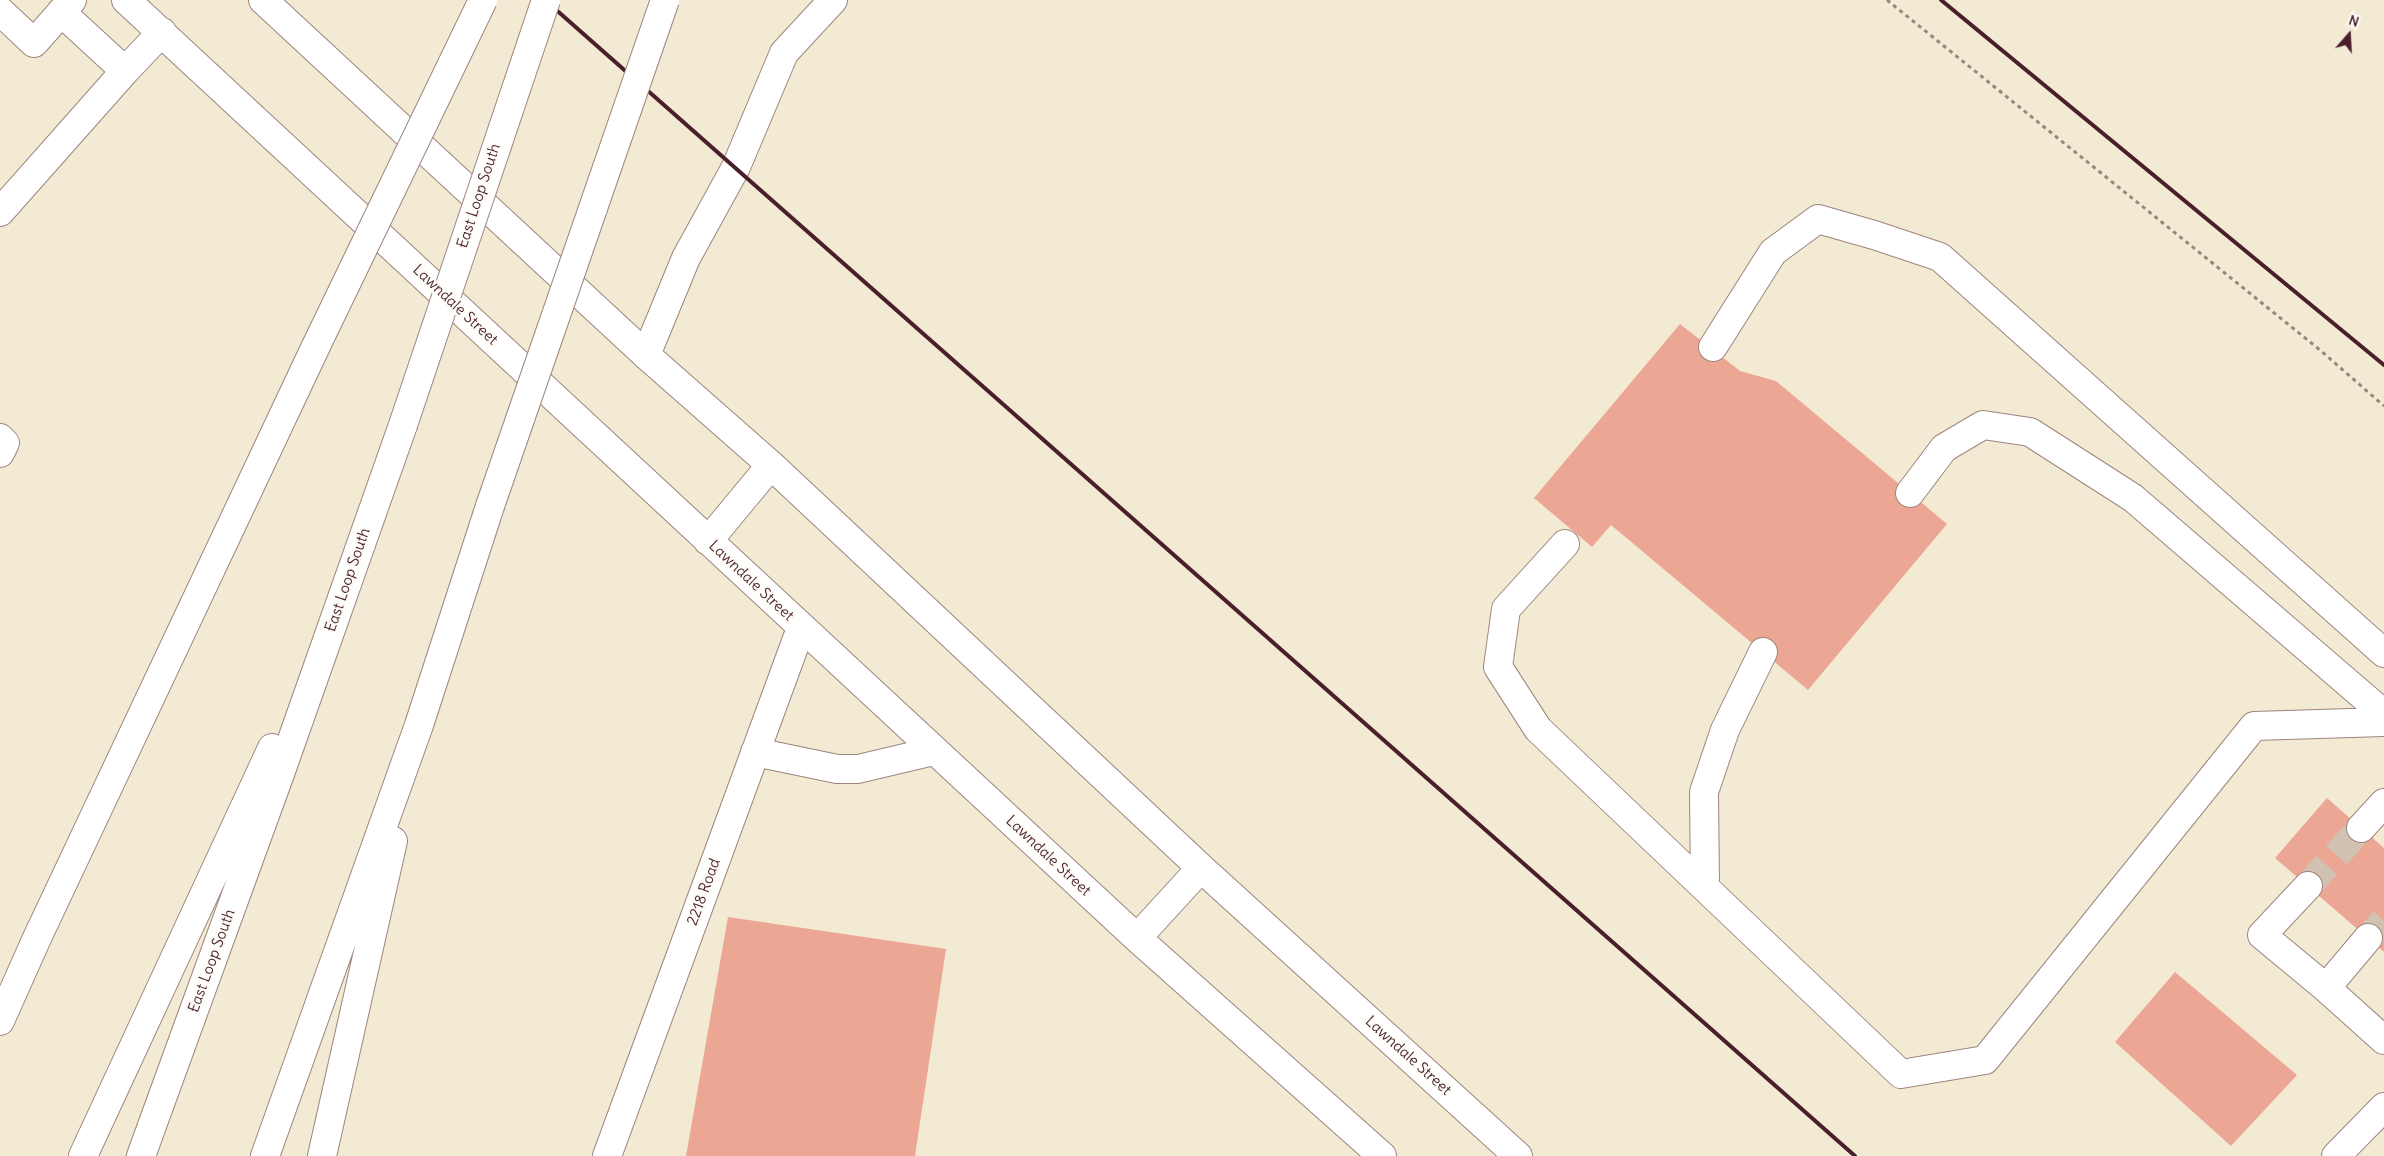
<!DOCTYPE html>
<style>
body{margin:0}
#map{position:relative;width:2384px;height:1156px;overflow:hidden;background:#f3ead3;font-family:Delius,sans-serif}
canvas{display:block}
.north{position:absolute;left:2324px;top:10px;width:50px;height:50px;-webkit-text-stroke:4px #fdfcf7;paint-order:stroke;rotate:19deg;font-size:14px;font-weight:700;line-height:20px;text-align:center;color:#4a1f2b}
.north::after{content:'';display:block;margin:auto;width:18px;height:22px;background:#4a1f2b;clip-path:polygon(50% 0,100% 100%,50% 72%,0 100%)}
</style>
<div id="map">
<canvas width="2384" height="1156"></canvas>
<div class="north">N</div>
</div>
<script>
const c = document.querySelector('canvas').getContext('2d');
c.lineJoin = 'round';
function fillPath(path, color) { c.fillStyle = color; c.fill(path, 'evenodd'); }
function stroke(path, color, width, dash) { c.strokeStyle = color; c.lineWidth = width; c.lineCap = dash ? 'butt' : 'round'; c.setLineDash(dash || []); c.stroke(path); }
function write(font, color, halo, rows, align = 'center') {
  c.font = font + ' Delius,sans-serif'; c.lineWidth = 5; c.setLineDash([]); c.textBaseline = 'middle'; c.strokeStyle = halo; c.fillStyle = color; for (const [text, x, y, turn = 0] of rows) {
    c.save(); c.translate(x, y); c.rotate((+turn || 0) * Math.PI / 180); c.textAlign = isNaN(turn) ? turn : align; if (halo) c.strokeText(text, 0, 0); c.fillText(text, 0, 0); c.restore();
  }
}
fillPath(new Path2D(`
 M1680,324L1740,371L1776,381L1947,524L1808,690L1611,525L1592,547L1534,498Z
 M2327,798L2384,848V952L2275,858Z
 M728,917L946,949L915,1156H686Z
 M2175,972L2297,1075L2231,1146L2115,1042Z`), '#eca694');
stroke(new Path2D(`
 M2308,886L2361,828
 M2368,938L2384,921`), '#d1c1b1', 28, [28, 14]);
const minor = new Path2D(`
 M0,11L34,43L72,0
 M61,12L125,71
 M0,212L125,71L162,32
 M1713,347L1773,252L1818,219L1874,235L1940,257L2384,653
 M646,355L686,258L736,167L784,53L833,0
 M0,438L5,443L0,453
 M1910,493L1944,448L1983,425L2030,432L2133,498L2384,714
 M1565,544L1506,609L1498,667L1538,729L1901,1074L1985,1060L2254,726L2384,722
 M755,752L837,769H858L934,751
 M2361,828L2384,803
 M2308,886L2262,935L2326,988L2384,1040
 M1705,887L1704,792L1725,730L1763,652
 M2326,988L2368,938
 M607,1156L801,628
 M2336,1156L2384,1107`);
const major = new Path2D(`
 M126,0L1137,938L1382,1156
 M263,0L646,355L771,465L1201,868L1518,1156
 M708,541L771,465
 M1137,938L1201,868`);
const highway = new Path2D(`
 M0,1021L37,938L316,346
 M83,1156L272,748
 M141,1156L281,771L403,425
 M265,1156L419,725L490,506
 M322,1156L393,841`);
stroke(minor, '#9e847f', 30);
stroke(major, '#9e847f', 30);
stroke(highway, '#9e847f', 30);
stroke(new Path2D(`
 M1887,0L2320,350L2384,406`), '#9e847f', 3, [4, 4]);
stroke(minor, '#fff', 28);
stroke(major, '#fff', 28);
stroke(highway, '#fff', 28);
stroke(new Path2D(`
 M545,0L1855,1156
 M1941,0L2384,365`), '#4a1f2b', 4);
const highwayBridge = new Path2D(`
 M316,346L483,0
 M403,425L546,0
 M490,506L665,0`);
stroke(highwayBridge, '#9e847f', 30, []);
stroke(highwayBridge, '#fff', 28);
write('15px', '#4a1f2b', '#fdfcf7', [
 ["East Loop South",479,196,-72],
 ["Lawndale Street",455,305,43],
 ["East Loop South",348,580,-71],
 ["Lawndale Street",751,581,43],
 ["Lawndale Street",1048,856,43],
 ["2218 Road",704,892,-70],
 ["East Loop South",212,961,-70],
 ["Lawndale Street",1408,1056,42]
]);
</script>
